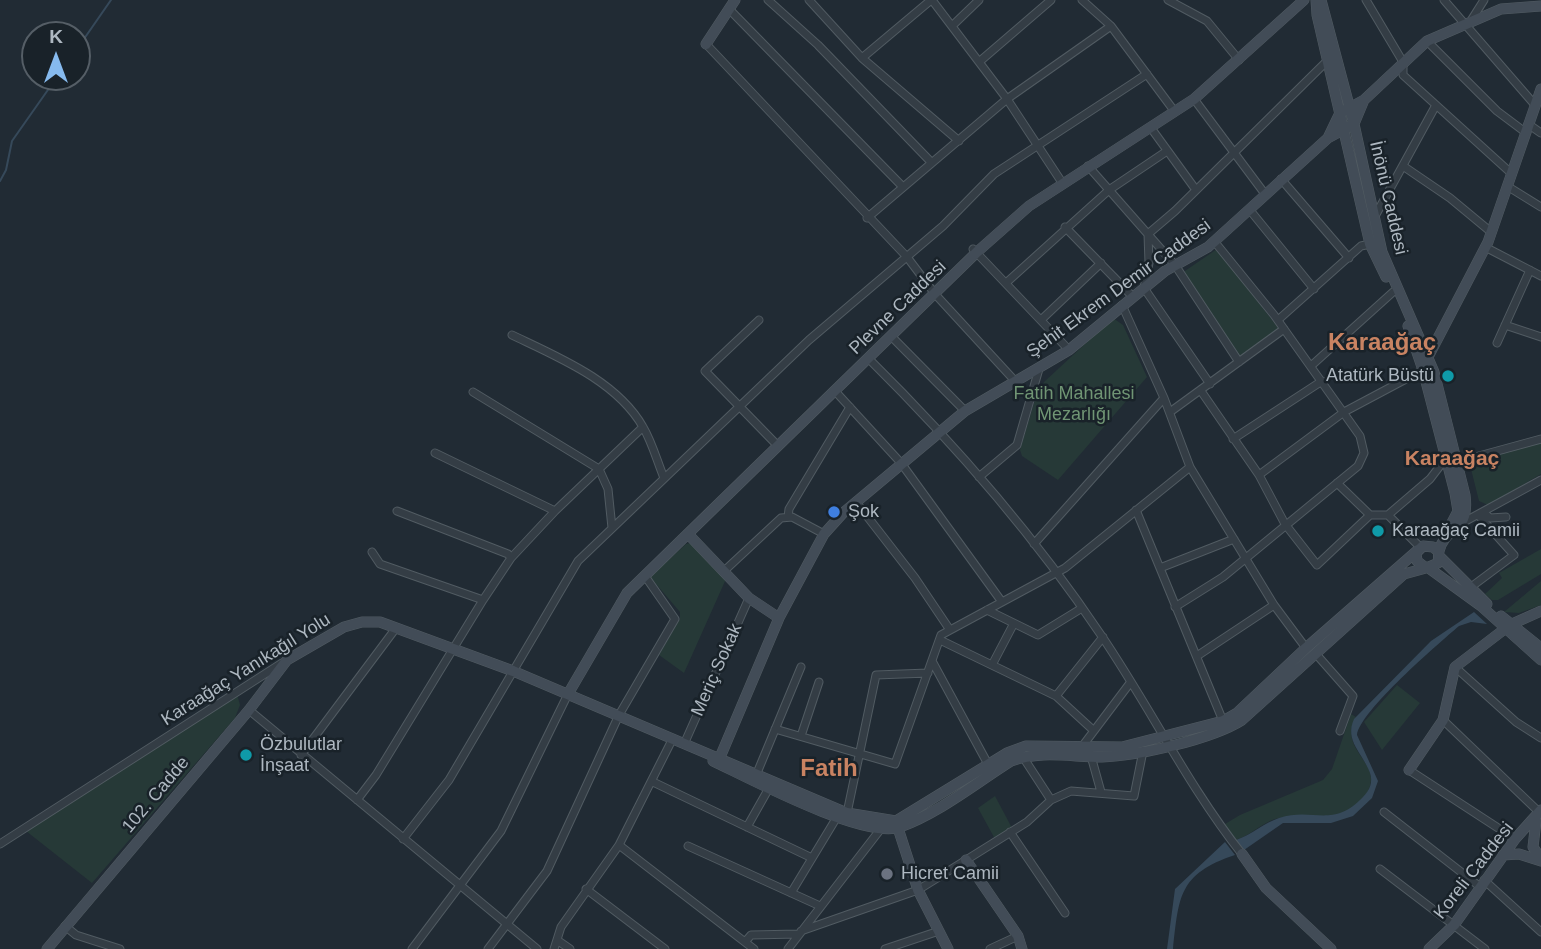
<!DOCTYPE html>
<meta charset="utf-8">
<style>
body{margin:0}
#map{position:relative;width:1541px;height:949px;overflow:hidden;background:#212b34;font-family:Arial,sans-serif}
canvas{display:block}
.north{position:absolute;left:21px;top:21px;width:70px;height:70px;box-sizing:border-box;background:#192229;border:2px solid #555e66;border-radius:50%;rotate:0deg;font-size:19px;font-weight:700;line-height:28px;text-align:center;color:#aeb8c1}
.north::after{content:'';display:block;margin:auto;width:24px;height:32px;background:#86baee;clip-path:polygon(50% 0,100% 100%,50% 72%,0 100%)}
</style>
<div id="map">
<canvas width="1541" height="949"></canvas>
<div class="north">K</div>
</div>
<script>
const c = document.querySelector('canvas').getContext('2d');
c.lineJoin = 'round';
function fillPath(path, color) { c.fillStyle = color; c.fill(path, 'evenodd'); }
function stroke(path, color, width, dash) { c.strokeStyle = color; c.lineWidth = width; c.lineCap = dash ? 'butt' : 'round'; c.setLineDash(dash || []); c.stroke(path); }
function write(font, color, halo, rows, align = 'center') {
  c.font = font + ' Arial,sans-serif'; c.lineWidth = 5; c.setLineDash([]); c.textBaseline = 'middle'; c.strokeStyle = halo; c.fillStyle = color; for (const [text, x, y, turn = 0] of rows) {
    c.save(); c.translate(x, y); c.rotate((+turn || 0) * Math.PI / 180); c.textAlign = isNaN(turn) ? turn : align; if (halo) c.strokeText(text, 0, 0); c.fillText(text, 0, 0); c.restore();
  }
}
fillPath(new Path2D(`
 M1217,249L1279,329L1243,356H1238L1182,273Z
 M1113,318L1123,325L1147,377L1058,480L1022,456L1020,450L1034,403L1044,382Z
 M1541,442V474L1488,505L1479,501L1469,461Z
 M691,543L726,579L684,673L659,655L680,619V612L650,577L686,544Z
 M1541,549V574L1498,600H1492L1485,594L1502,578L1499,573Z
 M1541,581V605L1519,613L1504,612Z
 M1397,685L1420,703L1382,750L1364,722Z
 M237,694L240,705L235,718L92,883L26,831Z
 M1351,714L1356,717C1338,748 1379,762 1370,786C1356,828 1310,812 1279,818C1264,821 1251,835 1236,840L1225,824L1240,815L1323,780L1332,769Z
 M995,796L1012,828L995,839L978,808Z`), '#263937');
fillPath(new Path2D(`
 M1474,612L1487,624L1471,622L1459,626C1438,644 1360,711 1357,735L1378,781L1372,798L1353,816L1331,823H1283L1244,850L1236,840C1251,835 1264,823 1279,818C1313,807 1333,829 1363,797C1370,790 1373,782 1370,773C1363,753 1344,741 1354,719L1431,641Z
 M1225,842L1235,855C1178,874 1179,897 1173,949H1167L1175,889Z`), '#36495a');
stroke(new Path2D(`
 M77,49L111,0
 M0,181L6,170L12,141L57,77`), '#36495a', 2);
const street = new Path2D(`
 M768,0L818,45L931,162
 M809,0L862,58L959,141
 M932,0L1007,99L1063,184
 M1082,0L1111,26L1175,112
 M1168,0L1207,21L1239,60
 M1366,0L1403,62V75L1512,174
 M1444,0L1535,105
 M729,9L903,187
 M1472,19L1484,0
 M952,26L979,0
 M1427,41L1497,111L1525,132
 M706,44L907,257L935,294L1015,381
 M862,58L931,0
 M979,62L1051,0
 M1194,99L1265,194
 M1528,124L1541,133
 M1151,128L1196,190
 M1088,166L1175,265L1239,362
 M1403,166L1450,198L1491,232
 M1281,179L1349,258
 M1507,186L1541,207
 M1249,209L1314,289
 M867,218L1007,99L1111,26
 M1374,218L1436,105
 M1065,227L1133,297
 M1485,247L1541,276
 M973,249L1069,350
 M1006,283L1109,190L1167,151
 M1122,305L1164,398L1190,467L1274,605L1306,648
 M759,320L705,371L778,446
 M1041,320L1101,263
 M1278,320L1361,246L1370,244
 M1505,325L1541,337
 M512,335C558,357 617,381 643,427C652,442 657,461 664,478
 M891,336L965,411
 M1497,343L1530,270
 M868,358C954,443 1034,535 1101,635C1150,707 1188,786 1242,854
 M1311,366L1393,292
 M1210,384L1144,288L1149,263L1148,234L1175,211L1327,61
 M835,391L901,463L1002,602
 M1201,391L1259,475L1285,524L1317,565L1370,515
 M473,392L599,469L608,489L612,528
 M1170,412L1284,329
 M1233,439L1322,381
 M435,453L555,511L643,427
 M1457,462L1541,439
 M1259,475L1344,412L1423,370
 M979,477L1017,445L1039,369
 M1337,483L1370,515H1388L1420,547
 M856,502L915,578L950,630
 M1136,510L1223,721
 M397,511L508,554L511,558
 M1484,513L1490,518L1506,517
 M1388,515L1430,479L1446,458
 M788,517L789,509L850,407
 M1462,523L1541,480
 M1034,544L1164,398
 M372,552L380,564L483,600
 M1160,568L1234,539
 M723,572L781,518L792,517L824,534
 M1471,587L1514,555L1479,516
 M1175,607L1223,577L1358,466L1364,453L1360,436L1274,315L1214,241
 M987,610L1038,635L1082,608
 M940,640L1056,696L1093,730
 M1316,654L1353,696L1340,731
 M1197,656L1274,605
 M932,661L989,766
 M992,665L1013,625
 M1455,667L1516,722L1541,738
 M1056,696L1103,637
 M249,710L537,949
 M1443,720L1539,812
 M775,729L895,764L941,635L1065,568L1190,467
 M801,736L819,682
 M685,742L749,598
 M1081,748L1130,683
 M301,755L396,628
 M1091,756L1101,792
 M1023,757L1051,800
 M1409,770L1515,839
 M757,773L801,667
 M653,782L812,858
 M357,800L376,775L483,600L511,558L555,511
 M1384,812L1479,886
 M847,813L876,675L928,673
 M747,827L769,788
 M1010,832L1065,913
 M403,839L449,780L578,561L809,340L943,226L994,174L1147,74
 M0,844L282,663
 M619,845L754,949
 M688,846L820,906
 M1380,869L1485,949
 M1484,880L1541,932
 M586,889L665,949
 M791,893L837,817
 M65,926L76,935L120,949
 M801,931L918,890L1027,822L1051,800L1071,791L1134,796L1143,751
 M557,940L570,949
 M745,942L751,935L798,934
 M412,949L501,831L568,694
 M488,949L547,871L619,715L675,619L645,576
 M554,949L561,927L619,845L671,742
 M788,949L883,826
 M885,949L939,931
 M990,949L1018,936`);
const secondary = new Path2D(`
 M1316,0L1317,15L1370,244L1386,277
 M1321,0L1354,124L1382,252L1434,372L1465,495C1470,534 1446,524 1439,551C1438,555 1439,559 1438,563L1426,568L1417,561L1416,553L1423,546L1433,547L1439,552
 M706,44L735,0
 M1364,100L1427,41L1501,9L1541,6
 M1364,100L1354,124L1328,138L1340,113Z
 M1408,326L1423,370L1455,493L1458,511L1447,532
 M1427,359L1488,242L1541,89
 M688,534L749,598L779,618
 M1439,556L1487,604
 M1430,569L1481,606L1541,660
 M1501,616L1541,648
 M1512,624L1541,611
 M568,694L627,593L977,252L1029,206L1194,99L1304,0
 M713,761C749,778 865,840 900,827C939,813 976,783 1011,761C1041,750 1071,757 1102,757C1138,756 1212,739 1242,720L1404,574L1426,568
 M718,762L779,618L824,534L843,513L965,411L1069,350L1165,271L1208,247L1328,138
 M1409,770L1443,720L1455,667L1506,628
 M1536,821L1533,847L1541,859
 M897,825L918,890L948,949
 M1242,854L1266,888L1331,949
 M1503,855L1519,854L1541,861
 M966,860L1018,936L1022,949
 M47,949L249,710L287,660L344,627L362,622H380L513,671L847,813L896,821L1007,753L1026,746L1122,747L1223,721L1237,713L1306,648L1418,550
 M1429,949L1454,925L1515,839L1541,810`);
stroke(street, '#515b62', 9);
stroke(secondary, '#515b62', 11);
stroke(street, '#343d45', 7);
stroke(secondary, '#424c57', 10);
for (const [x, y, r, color] of [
 [1448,376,7,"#0f9aa8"],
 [834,512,7,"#3f7fe0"],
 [1378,531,7,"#0f9aa8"],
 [246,755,7,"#0f9aa8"],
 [887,874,7,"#6b7280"]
]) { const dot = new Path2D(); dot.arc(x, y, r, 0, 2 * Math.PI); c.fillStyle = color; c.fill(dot); stroke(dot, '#192229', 2.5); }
write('18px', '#aeb8c1', '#192229', [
 ["İnönü Caddesi",1388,198,77],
 ["Şehit Ekrem Demir Caddesi",1119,289,-36],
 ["Plevne Caddesi",898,308,-44],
 ["Karaağaç Yanıkağıl Yolu",246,670,-32],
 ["Meriç Sokak",717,670,-66],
 ["102. Cadde",156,795,-50],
 ["Koreli Caddesi",1474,871,-52]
]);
write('18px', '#aeb8c1', '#192229', [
 ["Atatürk Büstü",1434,376,"right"],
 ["Şok",848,512],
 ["Karaağaç Camii",1392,531],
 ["Özbulutlar",260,745],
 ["İnşaat",260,766],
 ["Hicret Camii",901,874]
], 'left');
write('18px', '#709574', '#192229', [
 ["Fatih Mahallesi",1074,394],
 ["Mezarlığı",1074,415]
]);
write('bold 21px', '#c98362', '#192229', [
 ["Karaağaç",1452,459]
]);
write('bold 24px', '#c98362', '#192229', [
 ["Karaağaç",1382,343],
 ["Fatih",829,769]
]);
</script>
